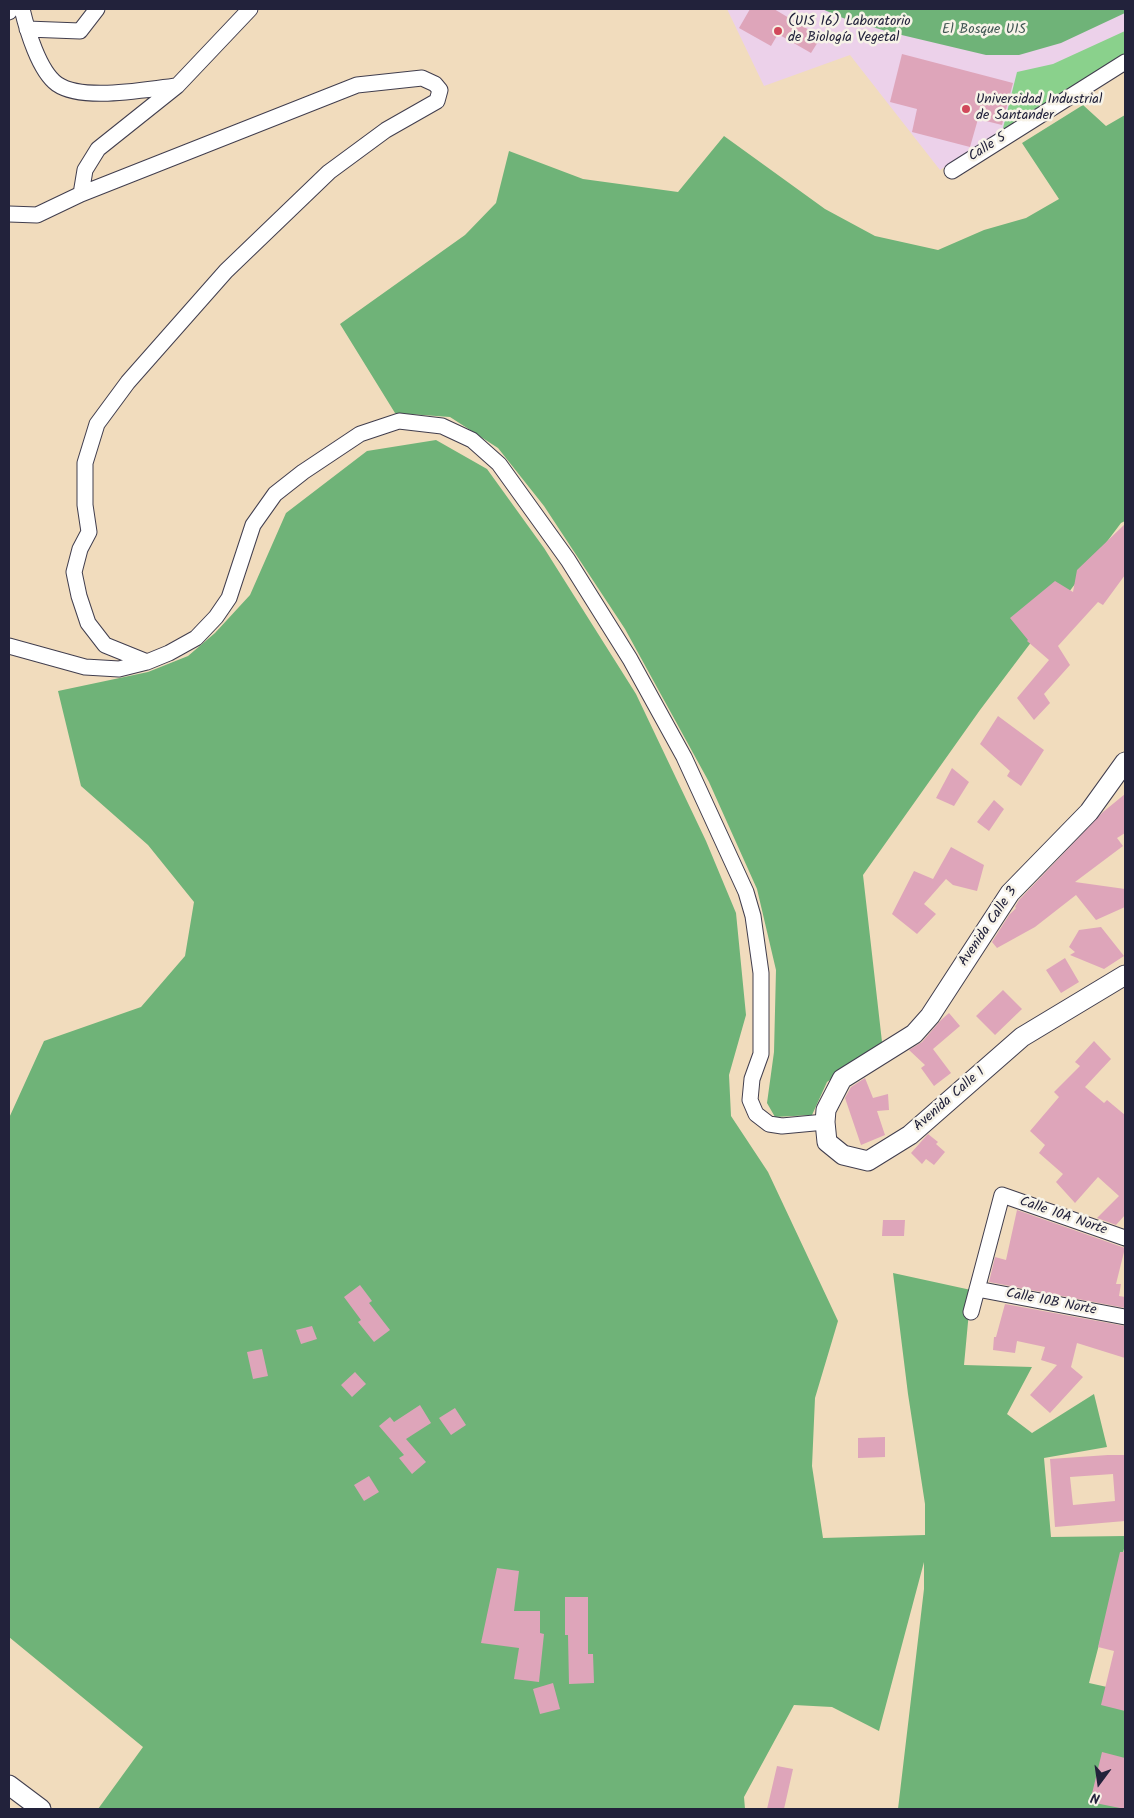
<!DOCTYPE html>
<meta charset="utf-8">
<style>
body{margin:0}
#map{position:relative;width:1134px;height:1818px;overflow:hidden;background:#f1dcbd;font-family:Kalam,sans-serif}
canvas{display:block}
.frame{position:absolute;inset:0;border:10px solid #22223b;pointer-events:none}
.north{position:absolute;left:1074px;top:1758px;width:50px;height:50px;-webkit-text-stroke:4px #f7f3e8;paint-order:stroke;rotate:194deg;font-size:14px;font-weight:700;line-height:20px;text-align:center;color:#22223b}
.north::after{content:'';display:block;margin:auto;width:18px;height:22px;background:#22223b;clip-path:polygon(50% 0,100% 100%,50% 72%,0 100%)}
</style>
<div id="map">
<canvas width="1134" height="1818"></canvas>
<div class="frame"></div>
<div class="north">N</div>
</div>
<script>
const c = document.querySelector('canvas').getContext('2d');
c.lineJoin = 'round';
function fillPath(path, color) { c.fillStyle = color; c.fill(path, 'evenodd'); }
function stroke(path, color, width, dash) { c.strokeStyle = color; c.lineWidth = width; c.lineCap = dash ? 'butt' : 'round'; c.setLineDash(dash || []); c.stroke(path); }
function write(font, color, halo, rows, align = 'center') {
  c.font = font + ' Kalam,sans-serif'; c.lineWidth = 5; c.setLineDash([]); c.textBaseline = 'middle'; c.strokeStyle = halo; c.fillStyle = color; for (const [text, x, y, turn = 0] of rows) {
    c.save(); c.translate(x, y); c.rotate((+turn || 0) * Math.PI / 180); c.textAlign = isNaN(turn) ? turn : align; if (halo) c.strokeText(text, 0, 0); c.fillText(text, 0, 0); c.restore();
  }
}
fillPath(new Path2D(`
 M727,9H1125V58L940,170L850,55L764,86Z`), '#ecd1ea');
fillPath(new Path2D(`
 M1125,31V58L1002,132L1017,72L1053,64Z`), '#8ad18c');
fillPath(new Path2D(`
 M822,9H1125V13L1061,43L1019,55H986L889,32L843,18Z
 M1083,105L1106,126L1125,115V521L1121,523L980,710L863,875L882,1042L827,1082L812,1115L775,1117L767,1103L774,1052L776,970L757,889L709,782L625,629L544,506L498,448L450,417L395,413L340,324L465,235L496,203L509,151L583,179L678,192L724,136L825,209L875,236L938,250L984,230L1026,218L1059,199L1022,143Z
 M436,440L487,469L544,548L636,694L706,841L736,913L746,1015L729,1075L731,1116L768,1172L838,1321L815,1398L812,1466L823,1538L925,1535V1504L908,1394L893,1273L971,1290L964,1365L1032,1367L1007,1414L1032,1433L1094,1394L1107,1447L1044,1458L1051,1537L1125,1536V1545L1089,1683L1125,1691V1809H898L924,1589V1562L879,1731L832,1707L794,1705L744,1797L745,1809H98L143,1747L9,1637V1118L44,1041L141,1007L185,956L194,902L148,845L81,786L58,691L148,672L188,656L215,633L250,595L286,513L367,451Z`), '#6fb378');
fillPath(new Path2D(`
 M750,9H774L821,37L811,53L778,34L771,46L739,28Z
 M902,54L1013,83L1002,125L978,119L970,147L912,132L917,109L890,102Z
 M1125,524V575L1103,605L1098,602L1058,646L1070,665L1044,694L1050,703L1034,720L1017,698L1049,660L1027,641L1028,640L1010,618L1055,581L1073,592L1077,570Z
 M998,716L1044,750L1021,786L1007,776L1010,771L980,744Z
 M952,768L969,782L954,806L936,798Z
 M1125,794V833L1117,838L1123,846L1075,882L1125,889V907L1096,920L1076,895L1035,927L997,948L992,942L1009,915L1016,908L1015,907L1019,900L1103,812Z
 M994,800L1004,809L989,831L977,822Z
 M951,847L984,865L977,891L953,885L946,879L924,904L936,914L917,934L892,914L914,871L933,879Z
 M1101,927L1124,956L1104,969L1070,955L1075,952L1069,947L1079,930Z
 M1065,958L1079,982L1061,993L1046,970Z
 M1003,990L1022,1009L995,1035L976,1016Z
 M949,1013L960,1026L933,1049L951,1073L934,1086L921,1068L925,1065L909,1050L922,1042L941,1020Z
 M1094,1041L1111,1059L1085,1087L1104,1103L1107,1100L1125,1115V1215L1116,1225L1097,1218L1119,1196L1098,1177L1075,1203L1056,1182L1063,1174L1039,1153L1045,1145L1030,1131L1059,1097L1054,1092L1080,1066L1075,1062Z
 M865,1078L873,1098L888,1094L889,1110L877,1111L885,1135L861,1145L845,1098L851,1087Z
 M928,1134L938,1142L936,1144L945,1152L934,1165L926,1159L922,1164L911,1153Z
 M1017,1210L1125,1248L1116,1284H1121L1119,1296L1125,1297V1308L989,1282L995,1257L1006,1260Z
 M883,1220H905L904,1236H882Z
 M360,1285L372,1301L369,1303L390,1330L374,1342L358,1322L361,1320L344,1297Z
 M1005,1304L1125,1326V1358L1077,1343L1071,1367L1083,1377L1050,1413L1030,1395L1057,1365L1041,1360L1045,1347L1017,1341L1015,1353L993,1350L994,1337H996Z
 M312,1326L317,1339L301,1344L296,1330Z
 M262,1349L268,1376L253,1379L247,1352Z
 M355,1372L366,1384L352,1397L341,1385Z
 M420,1405L431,1423L406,1439L426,1462L412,1474L399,1458L404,1455L379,1426L390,1417L394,1422Z
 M455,1408L466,1425L451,1435L439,1418Z
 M885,1437V1457L858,1458V1438Z
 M1108,1455H1125V1521L1055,1527L1050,1459ZM1113,1474L1115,1501L1073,1505L1070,1477Z
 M369,1476L379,1492L364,1501L354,1485Z
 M1120,1552H1125V1711L1101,1705L1114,1651L1098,1647Z
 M497,1568L519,1571L514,1611H540V1633L544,1634L539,1682L514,1679L519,1648L481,1643Z
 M565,1597H588V1654H593L594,1683L569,1684L568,1635H565Z
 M553,1683L560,1709L540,1714L533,1689Z
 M1102,1752L1125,1758V1809L1090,1802Z
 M777,1766L793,1769L784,1809H767Z`), '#dea5ba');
const minor = new Path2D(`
 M22,9C27,30 39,71 57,84C83,102 146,89 177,86
 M9,12L11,9
 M27,29L80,31L97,9
 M952,171L1125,62
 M81,194L85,170L98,149L177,86L250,9
 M9,214L37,215L81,194L357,85L422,78L435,84L440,90L437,101L386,130L329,172L226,271L128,382L97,424L85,463V505L89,532L80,549L74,572L75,577L79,596L88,623L105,645L147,662
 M9,646L85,667L119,669L147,662L169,653L196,638L216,617L229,598L253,525L275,494L303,472L360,434L399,421L442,426L472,440L499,464L568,560L630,659L684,757L746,892L753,916L761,973V1054L752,1079L750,1100L756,1114L769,1124L782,1126L825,1122
 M977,1289L1125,1317
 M971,1312L1002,1195L1125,1238`);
const tertiary = new Path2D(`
 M1125,762L1089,812L1010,893L930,1016L914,1034L842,1079L826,1110L825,1122L827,1142L843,1155L868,1161L910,1135L1022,1037L1125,975
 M9,1785L41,1809`);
stroke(minor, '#413e4e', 17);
stroke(tertiary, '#413e4e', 21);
stroke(minor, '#fff', 15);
stroke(tertiary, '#fff', 19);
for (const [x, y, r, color] of [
 [778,31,5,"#d1495b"],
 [966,109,5,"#d1495b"]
]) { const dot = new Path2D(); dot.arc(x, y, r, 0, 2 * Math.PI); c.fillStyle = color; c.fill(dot); stroke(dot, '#f7f3e8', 2); }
write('14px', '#22223b', '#f7f3e8', [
 ["(UIS 16) Laboratorio",788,23],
 ["de Biología Vegetal",788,39],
 ["Universidad Industrial",976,101],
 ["de Santander",976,117]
], 'left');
write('14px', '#415753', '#f7f3e8', [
 ["El Bosque UIS",984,31]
]);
write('14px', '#22223b', '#f7f3e8', [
 ["Calle 5",988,148,-32],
 ["Avenida Calle 3",989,927,-56],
 ["Avenida Calle 1",950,1100,-41],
 ["Calle 10A Norte",1063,1217,19],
 ["Calle 10B Norte",1051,1303,11]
]);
</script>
